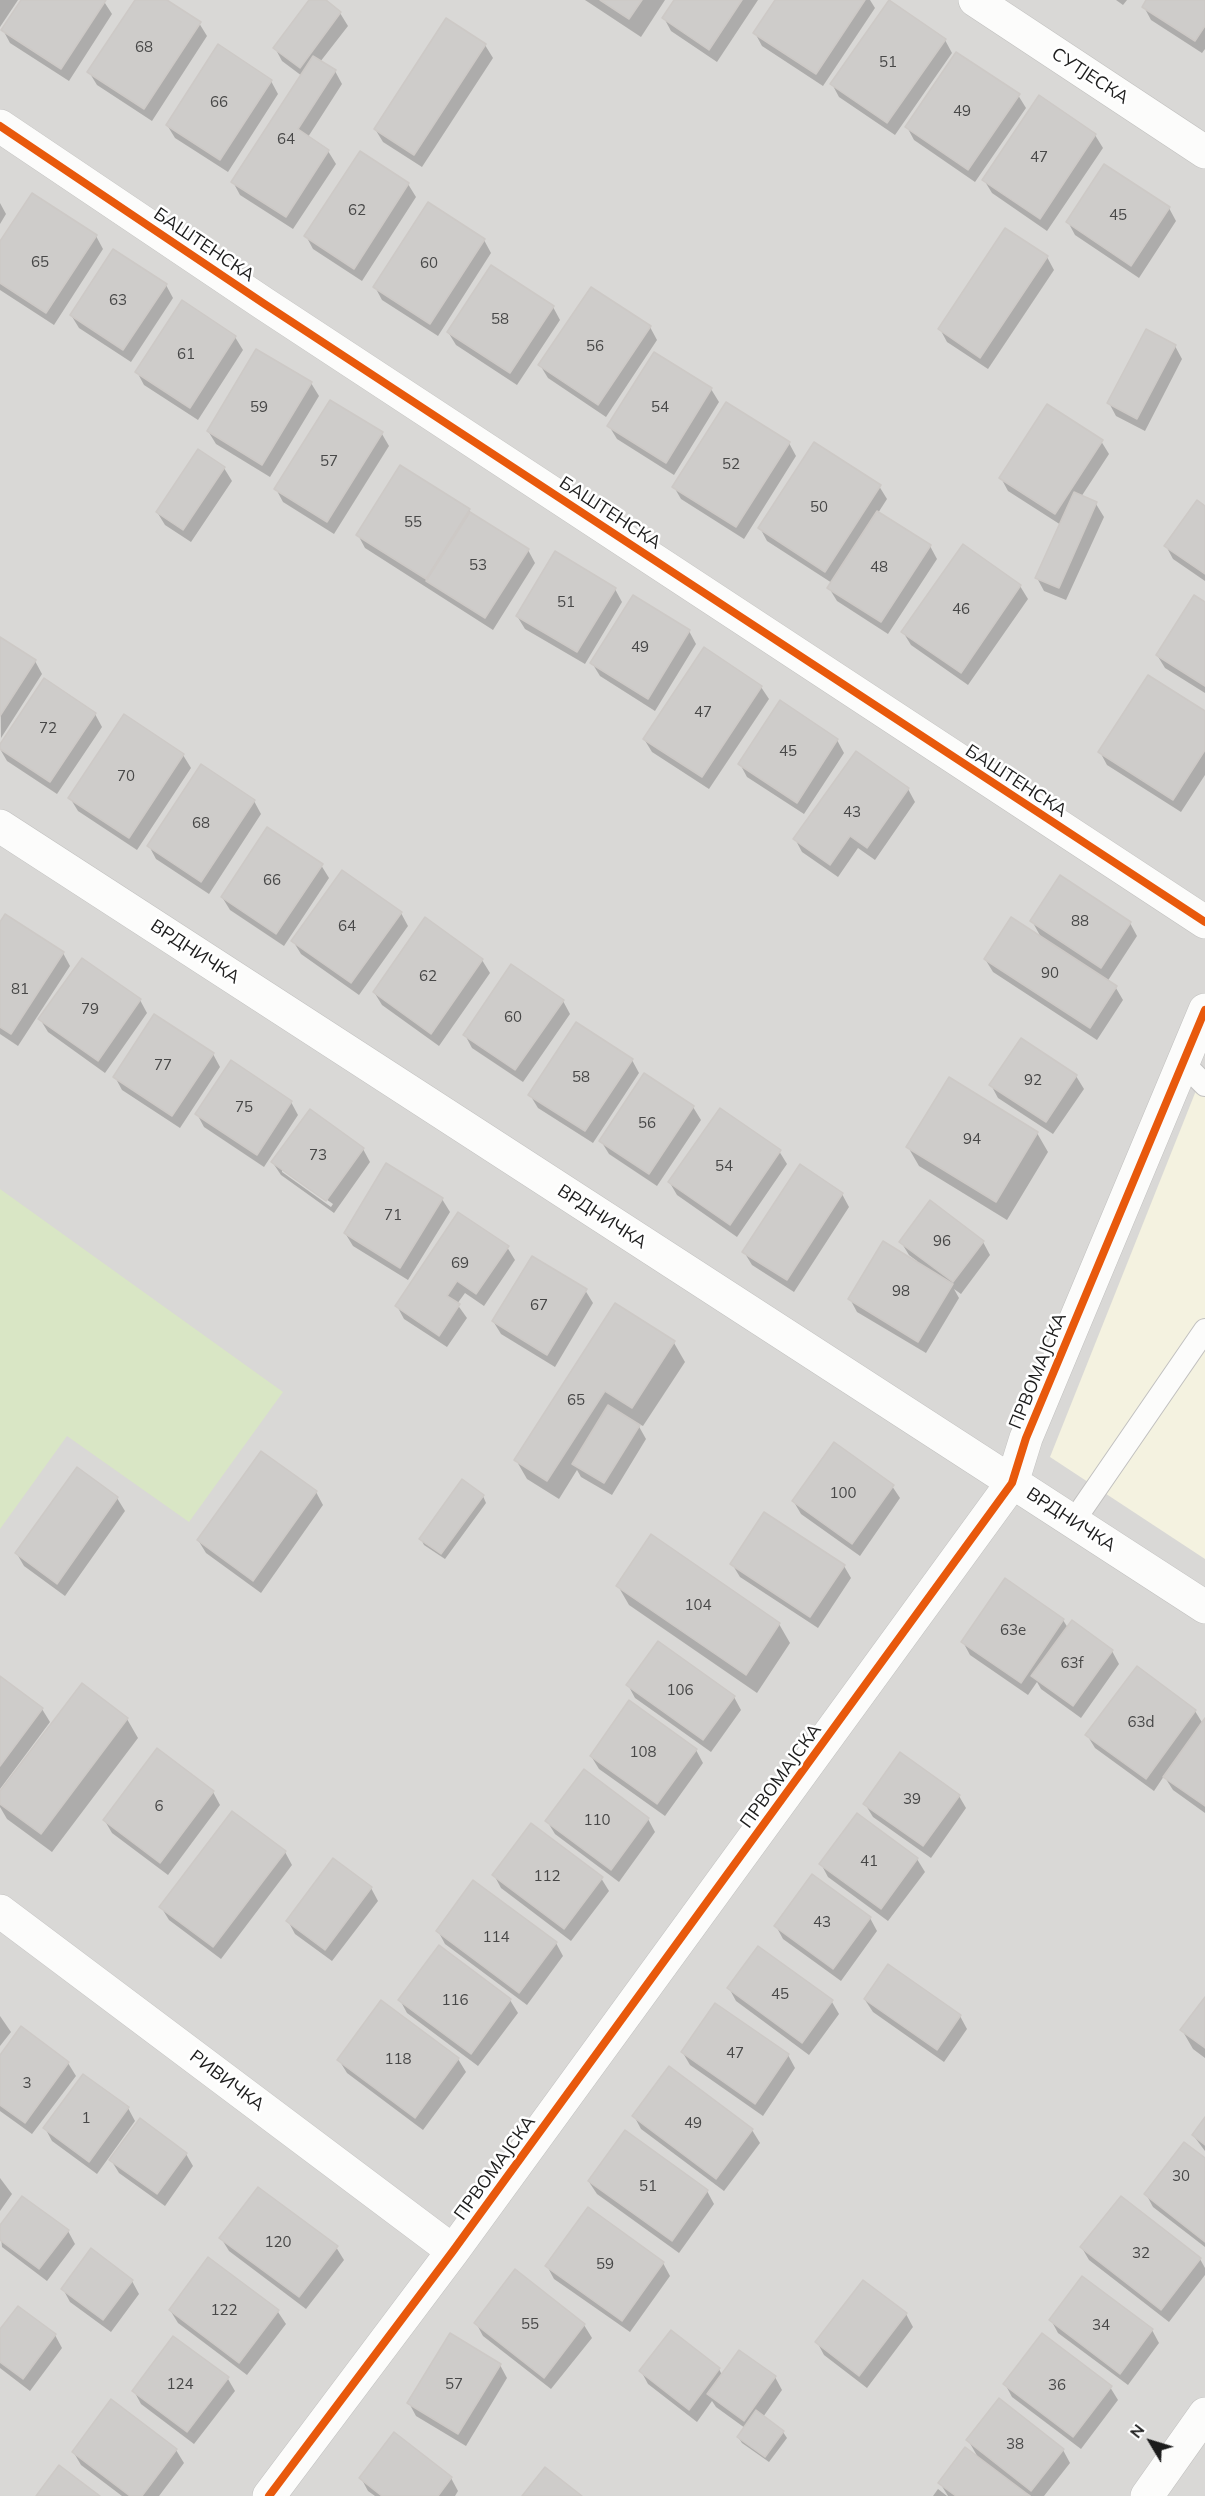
<!DOCTYPE html>
<meta charset="utf-8">
<style>
body{margin:0}
#map{position:relative;width:1205px;height:2496px;overflow:hidden;background:#eae8e5;font-family:Mulish,sans-serif}
canvas{display:block}
.north{position:absolute;left:1121px;top:2412px;width:60px;height:60px;-webkit-text-stroke:4px #fff;paint-order:stroke;rotate:308deg;font-size:16px;font-weight:700;line-height:24px;text-align:center;color:#1c1c1c}
.north::after{content:'';display:block;margin:auto;width:21px;height:27px;background:#1c1c1c;clip-path:polygon(50% 0,100% 100%,50% 72%,0 100%)}
</style>
<div id="map">
<canvas width="1205" height="2496"></canvas>
<div class="north">N</div>
</div>
<script>
const c = document.querySelector('canvas').getContext('2d');
c.lineJoin = 'round';
function fillPath(path, color) { c.fillStyle = color; c.fill(path, 'evenodd'); }
function stroke(path, color, width, dash) { c.strokeStyle = color; c.lineWidth = width; c.lineCap = dash ? 'butt' : 'round'; c.setLineDash(dash || []); c.stroke(path); }
function write(font, color, halo, rows, align = 'center') {
  c.font = font + ' Mulish,sans-serif'; c.lineWidth = 5; c.setLineDash([]); c.textBaseline = 'middle'; c.strokeStyle = halo; c.fillStyle = color; for (const [text, x, y, turn = 0] of rows) {
    c.save(); c.translate(x, y); c.rotate((+turn || 0) * Math.PI / 180); c.textAlign = isNaN(turn) ? turn : align; if (halo) c.strokeText(text, 0, 0); c.fillText(text, 0, 0); c.restore();
  }
}
fillPath(new Path2D(`
 M0,0H1205V2496H0Z`), '#d9d8d6');
fillPath(new Path2D(`
 M1205,1068V1559L1050,1457Z`), '#f4f2e0');
fillPath(new Path2D(`
 M0,1189L283,1392L189,1522L67,1436L0,1529Z`), '#d9e6c5');
fillPath(new Path2D(`
 M0,0H18L0,27Z
 M22,0H103L112,14L69,81L10,43L3,30Z
 M137,0H164L199,23L207,36L152,121L97,85L89,72Z
 M311,0H323L340,13L348,26L320,62L335,71L342,84L308,137L328,151L336,164L293,229L240,195L233,182L302,76L282,61L275,48Z
 M585,0H665L641,37Z
 M676,0H758L717,62L671,31L664,18Z
 M777,0H870L875,8L823,86L762,46L755,33Z
 M1116,0H1127L1123,5Z
 M1148,0H1205V49L1202,53L1151,20L1144,7Z
 M945,40L952,53L895,135L839,97L832,84Z
 M485,45L493,58L422,167L383,142L375,129Z
 M271,81L278,94L228,172L175,138L167,125Z
 M1018,95L1026,108L975,182L914,140L907,127Z
 M1095,135L1103,148L1047,231L992,193L984,180Z
 M360,153L408,184L416,197L362,281L313,249L306,236Z
 M0,203L6,214L0,224Z
 M1169,208L1176,221L1139,278L1075,235L1068,222Z
 M96,236L103,249L54,325L0,290V244Z
 M484,240L491,253L438,336L382,300L375,287Z
 M1047,257L1054,270L988,369L947,342L940,329Z
 M166,285L173,298L131,362L79,328L71,315Z
 M553,307L560,320L517,385L456,345L448,332Z
 M650,327L657,340L606,417L548,378L540,365Z
 M235,337L243,350L198,420L144,385L137,372Z
 M1175,346L1182,359L1145,431L1116,416L1109,403Z
 M654,354L711,389L719,402L674,475L617,439L609,426Z
 M311,383L319,396L270,477L216,444L208,431Z
 M382,434L389,446L334,534L283,502L276,489Z
 M1101,441L1109,454L1081,497L1096,504L1104,517L1066,600L1044,591L1037,578L1061,525L1008,491L1001,478Z
 M789,443L796,456L744,539L681,499L674,487Z
 M224,468L232,481L191,542L165,525L157,512Z
 M879,486L887,499L878,513L930,546L937,559L888,634L837,601L829,588L832,583L767,541L760,528Z
 M1205,508V581L1173,559L1166,546Z
 M469,510L471,514L528,550L535,563L493,630L365,548L358,535Z
 M1020,586L1028,599L968,685L911,645L903,632Z
 M615,589L622,602L585,664L525,629L517,616Z
 M1205,604V693L1165,668L1157,655Z
 M689,631L696,644L655,711L600,676L592,663Z
 M0,639L35,661L42,674L1,738Z
 M761,687L769,699L709,789L652,752L644,739Z
 M1205,713V775L1181,812L1107,765L1100,752Z
 M95,714L102,727L57,794L7,761L0,749V747Z
 M124,716L183,755L191,768L137,850L78,811L70,798Z
 M837,740L844,753L804,814L747,777L740,764Z
 M908,789L915,802L875,860L858,848L838,877L802,852L795,839Z
 M254,801L261,814L209,894L156,859L149,846Z
 M321,865L329,878L284,946L230,910L222,897Z
 M401,913L408,926L359,995L301,954L293,941Z
 M1032,921L1130,923L1137,936L1107,982L1116,988L1123,1000L1097,1040L993,972L985,959L1042,939Z
 M0,925L63,953L70,966L18,1046L0,1034Z
 M482,960L490,973L439,1046L382,1005L374,992Z
 M140,1000L147,1013L105,1073L48,1032L40,1019Z
 M563,1001L570,1014L523,1082L472,1048L465,1035Z
 M213,1054L220,1067L180,1128L122,1090L115,1077Z
 M632,1060L639,1073L593,1143L538,1108L530,1095Z
 M1076,1076L1084,1089L1053,1134L998,1098L991,1085Z
 M291,1102L298,1115L264,1167L204,1127L197,1114Z
 M693,1107L701,1120L657,1186L609,1154L601,1141Z
 M1037,1133L1048,1152L1007,1220L919,1166L908,1147Z
 M363,1149L370,1162L334,1213L281,1175L273,1163ZM282,1168L333,1204L331,1207L282,1172Z
 M779,1151L787,1164L737,1237L677,1195L670,1183Z
 M842,1194L849,1207L794,1292L752,1265L744,1252Z
 M442,1199L450,1212L408,1280L353,1246L345,1233Z
 M901,1242H983L990,1255L961,1294L954,1289L959,1298L926,1353L857,1312L850,1299L915,1263L917,1261L909,1255Z
 M507,1247L515,1260L484,1306L465,1293L457,1304L467,1318L447,1347L404,1319L397,1306Z
 M585,1290L593,1303L555,1367L501,1334L493,1321Z
 M615,1305L674,1343L685,1362L643,1426L637,1423L646,1439L612,1495L581,1477L577,1470L559,1499L527,1479L516,1460Z
 M892,1486L900,1498L860,1556L801,1514L794,1502Z
 M316,1492L323,1505L261,1593L206,1553L198,1540Z
 M483,1496L486,1503L445,1559L424,1545L421,1539Z
 M117,1498L125,1511L65,1596L24,1566L17,1554Z
 M651,1536L779,1624L790,1643L757,1693L629,1605L618,1586Z
 M732,1564L844,1566L851,1578L818,1628L740,1577Z
 M1063,1620L1068,1628L1112,1651L1119,1664L1081,1718L1041,1689L1037,1682L1028,1695L970,1655L963,1642Z
 M0,1678L42,1709L50,1722L0,1789Z
 M628,1685L734,1697L741,1710L711,1752L635,1698Z
 M1195,1711L1203,1724L1205,1720V1813L1173,1790L1164,1776L1154,1791L1095,1748L1087,1735Z
 M127,1719L138,1738L52,1852L7,1819L0,1807V1794Z
 M696,1750L703,1763L665,1816L599,1769L591,1756Z
 M584,1771L648,1819L655,1832L619,1882L555,1834L547,1821Z
 M213,1792L220,1805L168,1875L112,1833L105,1821Z
 M959,1796L966,1808L931,1858L873,1817L865,1804Z
 M857,1816L917,1859L925,1872L888,1921L828,1877L821,1864Z
 M285,1852L292,1865L221,1959L169,1920L161,1907Z
 M494,1875L601,1878L609,1891L571,1941L501,1888Z
 M371,1888L378,1901L332,1961L295,1934L288,1921Z
 M870,1918L877,1931L841,1981L783,1939L776,1926Z
 M438,1931L556,1943L563,1956L527,2005L445,1944Z
 M439,1947L510,2000L518,2013L478,2066L407,2013L400,2000Z
 M729,1988L832,2002L839,2014L809,2055L736,2001Z
 M1205,1999V2058L1193,2049L1182,2030Z
 M865,2000L960,2016L967,2029L944,2062L873,2012Z
 M0,2016L11,2032L0,2046Z
 M683,2053L788,2055L795,2068L763,2116L690,2065Z
 M0,2058L68,2063L76,2076L32,2134L0,2111Z
 M458,2059L466,2072L423,2130L347,2073L339,2060Z
 M128,2108L135,2121L97,2174L52,2141L45,2128Z
 M634,2116L752,2130L760,2143L724,2191L641,2129Z
 M1205,2120V2151L1193,2135Z
 M186,2154L193,2166L165,2206L119,2173L111,2160Z
 M1205,2160V2247L1153,2207L1146,2194Z
 M0,2178L12,2194L0,2211Z
 M589,2182L707,2191L714,2204L679,2253L597,2194Z
 M0,2227L68,2231L75,2244L47,2281L2,2247Z
 M221,2238L336,2247L344,2260L306,2309L229,2251Z
 M1082,2248L1200,2259L1205,2268V2275L1169,2322L1089,2260Z
 M208,2259L278,2312L286,2324L247,2375L178,2323L170,2310Z
 M663,2263L670,2276L630,2332L554,2279L547,2266Z
 M132,2281L139,2294L111,2332L70,2302L63,2289Z
 M906,2314L913,2327L867,2388L824,2355L817,2342Z
 M1051,2320L1152,2330L1159,2343L1128,2385L1058,2333Z
 M476,2323L584,2325L592,2338L551,2389L483,2336Z
 M0,2332L55,2335L62,2348L30,2391L0,2368Z
 M500,2365L507,2378L466,2446L416,2416L409,2403Z
 M719,2369L722,2375L775,2377L782,2390L763,2417L783,2432L787,2438L769,2462L742,2443L738,2437L745,2428L716,2407L712,2401L697,2422L648,2384L641,2371Z
 M228,2379L235,2391L194,2444L141,2404L134,2391Z
 M1005,2384L1110,2387L1118,2400L1081,2449L1012,2397Z
 M968,2440L1063,2450L1070,2463L1044,2496H1031L1027,2493L1029,2496H948L940,2483L979,2459Z
 M176,2450L184,2463L159,2496H122L81,2465L74,2453Z
 M361,2478H451L458,2491L455,2496H375L368,2491Z
 M938,2489L947,2496H933Z`), '#0003');
const building = new Path2D(`
 M21,0H106L61,69L1,30Z
 M135,0H167L201,22L144,109L87,72Z
 M309,0H326L341,12L300,68L273,48Z
 M600,0H642L629,19Z
 M674,0H742L709,50L662,18Z
 M775,0H865L816,74L753,33Z
 M889,0L946,39L887,123L830,84Z
 M1146,0H1205V26L1195,41L1142,7Z
 M446,18L486,44L414,155L374,129Z
 M218,44L272,80L220,160L166,125Z
 M956,52L1020,94L968,170L905,127Z
 M313,56L336,70L298,129L329,150L286,217L231,182Z
 M1039,95L1096,134L1040,219L982,180Z
 M360,151L409,183L354,269L304,236Z
 M1104,164L1170,207L1131,266L1066,222Z
 M32,193L97,235L46,313L0,283V241Z
 M428,202L485,239L430,324L373,287Z
 M1005,228L1048,256L980,358L938,329Z
 M113,249L167,284L123,350L70,315Z
 M491,265L554,306L510,373L447,332Z
 M591,287L651,326L598,405L538,365Z
 M182,300L236,336L190,408L135,372Z
 M1146,329L1176,345L1137,419L1107,403Z
 M256,349L312,382L262,465L207,431Z
 M654,352L712,388L666,463L607,426Z
 M330,400L383,432L327,522L274,489Z
 M726,402L790,442L736,527L672,487Z
 M1047,404L1103,440L1055,514L999,478Z
 M814,442L881,485L825,572L758,528Z
 M198,449L225,467L183,530L156,512Z
 M400,465L470,509L426,579L356,535Z
 M1074,492L1097,502L1059,588L1035,578Z
 M1197,500L1205,506V574L1164,546Z
 M877,511L931,545L881,622L827,588Z
 M470,512L529,549L485,618L426,581Z
 M963,544L1021,585L961,673L901,632Z
 M555,551L616,588L577,652L516,616Z
 M633,595L690,630L648,699L590,663Z
 M1194,595L1205,602V686L1156,655Z
 M0,637L36,660L0,716Z
 M704,647L762,686L702,777L643,739Z
 M1148,675L1205,711V750L1173,800L1098,752Z
 M44,678L96,713L50,782L0,749V744Z
 M780,700L838,739L797,803L738,764Z
 M124,714L184,754L129,838L68,798Z
 M856,751L909,788L867,848L850,836L830,865L793,839Z
 M201,764L255,800L201,882L147,846Z
 M267,827L323,864L276,934L221,897Z
 M342,870L402,912L351,983L291,941Z
 M1060,875L1131,922L1101,968L1030,921Z
 M5,914L64,952L11,1034L0,1027V922Z
 M425,917L483,959L431,1034L373,992Z
 M1011,917L1117,986L1090,1028L984,959Z
 M82,958L141,999L98,1061L38,1019Z
 M511,964L564,1000L515,1070L463,1035Z
 M154,1014L214,1053L172,1116L113,1077Z
 M576,1022L633,1059L585,1131L528,1095Z
 M1021,1038L1077,1075L1046,1122L989,1085Z
 M231,1060L292,1101L257,1155L195,1114Z
 M644,1073L694,1106L649,1174L599,1141Z
 M949,1077L1038,1132L996,1202L906,1147Z
 M720,1108L781,1150L730,1225L668,1182Z
 M310,1109L364,1148L326,1201L271,1162Z
 M386,1163L443,1198L400,1268L344,1233Z
 M800,1164L843,1193L787,1280L742,1252Z
 M930,1200L984,1241L953,1282L899,1242Z
 M458,1212L509,1246L476,1294L457,1281L447,1296L460,1304L439,1336L395,1306Z
 M883,1241L953,1284L918,1342L848,1299Z
 M532,1256L587,1289L547,1355L492,1321Z
 M615,1303L675,1341L632,1408L605,1391L547,1481L514,1460Z
 M608,1405L640,1425L604,1483L572,1464Z
 M834,1442L894,1485L852,1544L792,1501Z
 M261,1451L317,1491L253,1581L197,1540Z
 M77,1467L118,1497L57,1584L15,1553Z
 M462,1479L484,1495L441,1554L419,1539Z
 M764,1512L845,1565L810,1617L730,1564Z
 M651,1534L780,1623L746,1675L616,1586Z
 M1005,1578L1064,1619L1021,1683L961,1642Z
 M1072,1620L1113,1650L1073,1706L1031,1676Z
 M658,1641L735,1696L703,1740L626,1685Z
 M1137,1666L1196,1710L1146,1779L1085,1735Z
 M0,1676L43,1708L0,1766Z
 M82,1683L128,1718L41,1834L0,1804V1791Z
 M629,1700L697,1749L657,1804L590,1756Z
 M1205,1718V1806L1163,1777Z
 M157,1748L214,1791L160,1863L103,1820Z
 M900,1752L960,1795L923,1846L863,1804Z
 M584,1769L649,1818L611,1870L545,1821Z
 M232,1811L286,1851L213,1947L159,1907Z
 M857,1813L918,1858L881,1909L819,1864Z
 M531,1823L603,1877L564,1929L492,1875Z
 M333,1858L372,1887L325,1950L286,1921Z
 M812,1874L871,1917L833,1969L774,1926Z
 M473,1880L557,1942L519,1993L436,1931Z
 M439,1945L511,1999L471,2054L398,2000Z
 M758,1946L833,2000L802,2043L727,1988Z
 M888,1964L961,2015L937,2050L864,1999Z
 M1205,1997V2048L1180,2030Z
 M381,2000L459,2058L415,2118L337,2060Z
 M715,2003L789,2054L755,2104L681,2052Z
 M21,2026L69,2062L25,2123L0,2105V2055Z
 M669,2066L753,2129L716,2179L632,2116Z
 M83,2074L129,2107L89,2162L43,2128Z
 M1205,2117V2145L1192,2135Z
 M140,2118L187,2153L157,2194L109,2160Z
 M625,2130L708,2190L672,2241L588,2181Z
 M1184,2142L1205,2158V2242L1144,2194Z
 M258,2187L338,2246L299,2297L219,2238Z
 M22,2196L69,2230L39,2269L0,2240V2225Z
 M1121,2196L1201,2258L1161,2310L1080,2247Z
 M588,2207L664,2262L622,2321L545,2266Z
 M91,2248L133,2280L103,2320L61,2289Z
 M208,2257L279,2310L239,2363L169,2310Z
 M515,2269L585,2324L544,2378L474,2323Z
 M1082,2276L1153,2329L1120,2374L1049,2320Z
 M863,2280L907,2313L859,2376L815,2342Z
 M18,2306L56,2334L23,2379L0,2362V2329Z
 M671,2330L720,2368L689,2410L639,2371Z
 M450,2333L501,2364L458,2434L407,2403Z
 M1042,2333L1112,2386L1073,2437L1003,2384Z
 M173,2336L229,2377L187,2432L132,2391Z
 M739,2350L776,2376L744,2421L707,2394Z
 M999,2398L1064,2449L1031,2491L966,2440Z
 M111,2399L177,2449L142,2496H130L72,2452Z
 M756,2410L784,2431L765,2457L737,2437Z
 M394,2432L452,2477L438,2496H382L359,2478Z
 M965,2447L1030,2496H956L938,2483Z
 M59,2465L100,2496H36Z
 M545,2467L582,2496H522Z`);
fillPath(building, '#ceccca');
stroke(building, '#cdc9c6', 1.5);
const service = new Path2D(`
 M1183,1063L1205,1085
 M1073,1522L1205,1330`);
const minor = new Path2D(`
 M975,0L1205,152
 M0,126L263,303L1205,922
 M0,826L1205,1607
 M0,1911L453,2251
 M269,2496L453,2251L1012,1483L1026,1438L1205,1010
 M1147,2496L1205,2414`);
stroke(service, '#c1c0bf', 24);
stroke(minor, '#c1c0bf', 34);
stroke(service, '#fcfcfb', 22);
stroke(minor, '#fcfcfb', 33);
stroke(new Path2D(`
 M0,126L263,303L1205,922
 M269,2496L453,2251L1012,1483L1026,1438L1205,1010`), '#e8590c', 8);
write('15px', '#484848', null, [
 ["68",144,47],
 ["51",888,62],
 ["66",219,102],
 ["49",962,111],
 ["64",286,139],
 ["47",1039,157],
 ["62",357,210],
 ["45",1118,215],
 ["65",40,262],
 ["60",429,263],
 ["63",118,300],
 ["58",500,319],
 ["56",595,346],
 ["61",186,354],
 ["59",259,407],
 ["54",660,407],
 ["57",329,461],
 ["52",731,464],
 ["50",819,507],
 ["55",413,522],
 ["53",478,565],
 ["48",879,567],
 ["51",566,602],
 ["46",961,609],
 ["49",640,647],
 ["47",703,712],
 ["72",48,728],
 ["45",788,751],
 ["70",126,776],
 ["43",852,812],
 ["68",201,823],
 ["66",272,880],
 ["88",1080,921],
 ["64",347,926],
 ["90",1050,973],
 ["62",428,976],
 ["81",20,989],
 ["79",90,1009],
 ["60",513,1017],
 ["77",163,1065],
 ["58",581,1077],
 ["92",1033,1080],
 ["75",244,1107],
 ["56",647,1123],
 ["94",972,1139],
 ["73",318,1155],
 ["54",724,1166],
 ["71",393,1215],
 ["96",942,1241],
 ["69",460,1263],
 ["98",901,1291],
 ["67",539,1305],
 ["65",576,1400],
 ["100",843,1493],
 ["104",698,1605],
 ["63e",1013,1630],
 ["63f",1072,1663],
 ["106",680,1690],
 ["63d",1141,1722],
 ["108",643,1752],
 ["39",912,1799],
 ["6",159,1806],
 ["110",597,1820],
 ["41",869,1861],
 ["112",547,1876],
 ["43",822,1922],
 ["114",496,1937],
 ["45",780,1994],
 ["116",455,2000],
 ["47",735,2053],
 ["118",398,2059],
 ["3",27,2083],
 ["1",86,2118],
 ["49",693,2123],
 ["30",1181,2176],
 ["51",648,2186],
 ["120",278,2242],
 ["32",1141,2253],
 ["59",605,2264],
 ["122",224,2310],
 ["55",530,2324],
 ["34",1101,2325],
 ["124",180,2384],
 ["57",454,2384],
 ["36",1057,2385],
 ["38",1015,2444]
]);
write('18px', '#1c1c1c', '#fff', [
 ["СУТЈЕСКА",1090,76,33],
 ["БАШТЕНСКА",204,245,34],
 ["БАШТЕНСКА",610,513,33],
 ["БАШТЕНСКА",1016,781,33],
 ["ВРДНИЧКА",195,952,33],
 ["ВРДНИЧКА",602,1217,33],
 ["ПРВОМАЈСКА",1038,1371,-68],
 ["ВРДНИЧКА",1071,1520,33],
 ["ПРВОМАЈСКА",781,1776,-54],
 ["РИВИЧКА",227,2081,37],
 ["ПРВОМАЈСКА",495,2168,-54]
]);
</script>
